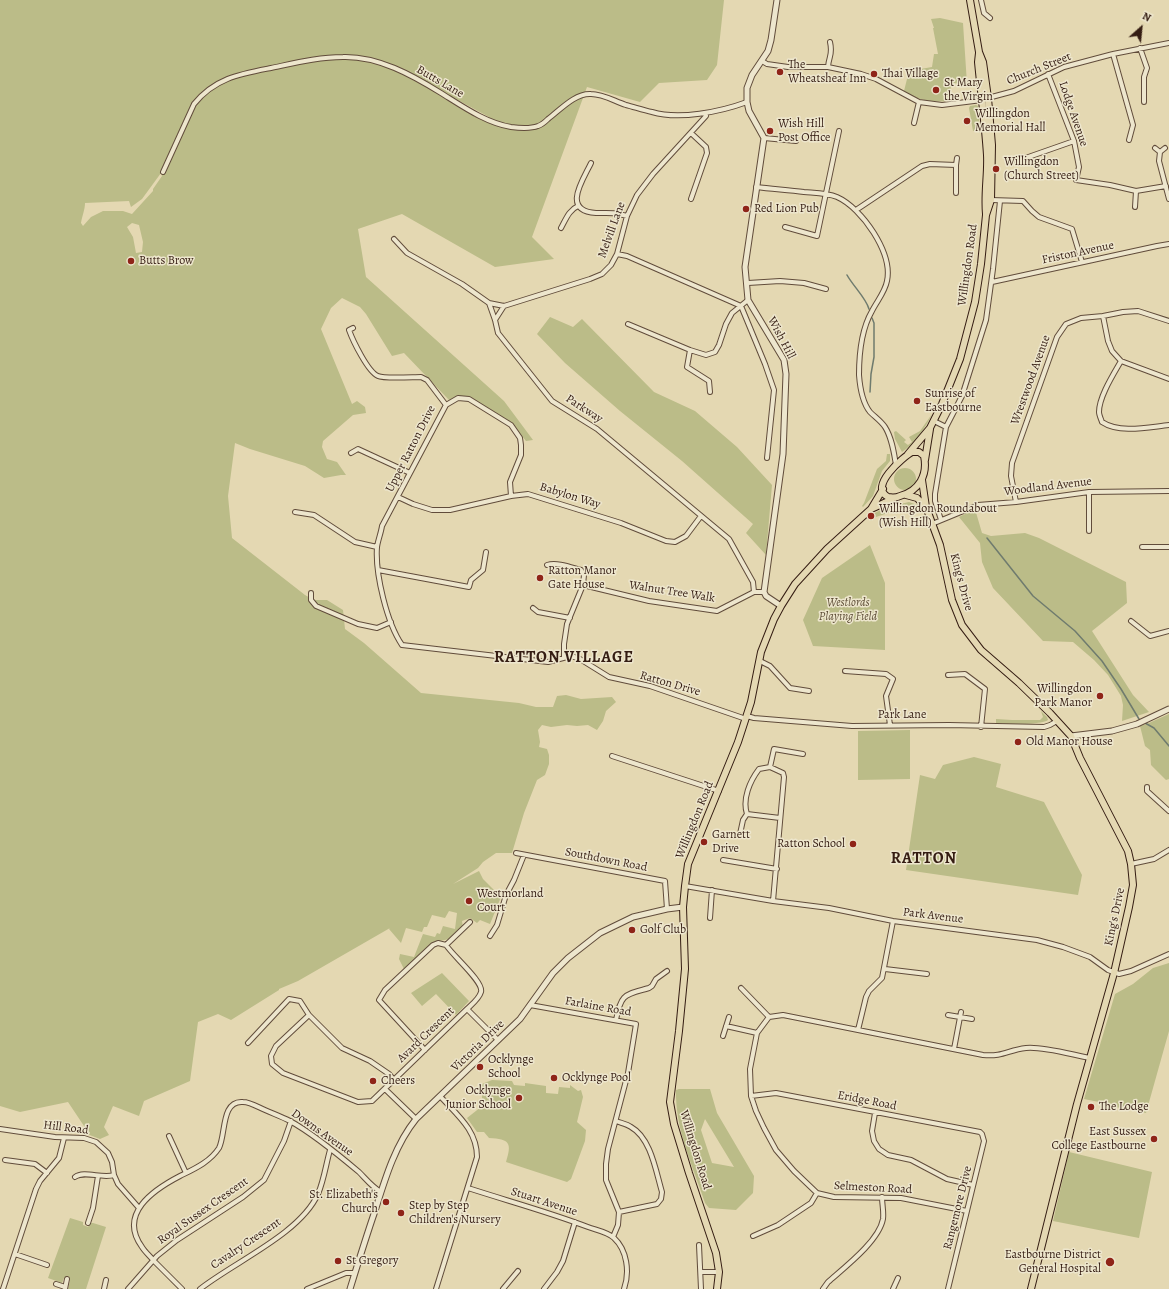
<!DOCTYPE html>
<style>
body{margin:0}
#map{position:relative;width:1169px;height:1289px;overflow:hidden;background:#e4d8b2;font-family:Alegreya,serif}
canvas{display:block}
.north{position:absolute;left:1121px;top:8px;width:40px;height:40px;-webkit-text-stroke:3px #ede6cd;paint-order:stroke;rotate:27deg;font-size:11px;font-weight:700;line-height:16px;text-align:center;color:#351d13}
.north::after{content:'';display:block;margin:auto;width:14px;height:18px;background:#351d13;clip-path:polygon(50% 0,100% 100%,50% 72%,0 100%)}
</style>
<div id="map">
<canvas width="1169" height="1289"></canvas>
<div class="north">N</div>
</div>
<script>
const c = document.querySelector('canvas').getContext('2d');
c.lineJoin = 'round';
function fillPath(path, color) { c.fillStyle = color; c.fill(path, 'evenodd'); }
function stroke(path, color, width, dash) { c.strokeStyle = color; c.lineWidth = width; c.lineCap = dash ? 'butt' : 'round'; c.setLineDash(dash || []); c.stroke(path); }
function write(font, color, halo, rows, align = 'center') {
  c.font = font + ' Alegreya,serif'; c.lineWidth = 3; c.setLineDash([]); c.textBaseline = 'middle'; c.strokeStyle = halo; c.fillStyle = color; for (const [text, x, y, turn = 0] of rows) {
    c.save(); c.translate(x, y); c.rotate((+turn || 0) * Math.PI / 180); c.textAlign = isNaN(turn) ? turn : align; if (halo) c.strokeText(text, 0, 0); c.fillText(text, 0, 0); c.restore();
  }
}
fillPath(new Path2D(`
 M0,0H724L717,65L707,80L659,83L640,102L587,87L532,237L554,259L495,267L402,214L358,229L366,277L504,401L533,440L526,441L512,424L497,414L465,398L449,400L404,353L392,356L366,314L360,307L342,298L331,308L321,329L352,404L357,401L365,407L366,413L353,415L323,441L322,447L327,459L337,462L346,475H341L324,478L305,466L250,449L235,443L228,496L232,538L305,595L314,600H327L343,610L345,629L364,643L421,693L519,703L536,707H553L557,696L566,695L581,699L612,697L616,702L606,711L603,721L597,730L588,725L577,726L567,725L551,727L542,725L538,730L540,742L539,747L547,749L549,755V764L545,775L537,780L524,813L512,853H496L483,862L478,868L453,884L479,871L483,879L501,897L490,924L480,920L477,923L470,918L462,921L463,928L450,939L434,942L404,969L399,959L400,954L414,957L423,934L435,937L437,933L440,934L443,926L455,929L457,913L449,911L445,918L432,915L427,927H424L422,932L406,928L401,943L389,929L390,928L298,981L279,989V990L231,1020L218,1014L198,1022L190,1081L144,1101L139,1116L113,1106L104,1127L109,1135L100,1139L87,1134L84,1126L68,1102L20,1112L0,1106ZM443,92L489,117H474L473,114ZM161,173L162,176L153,189V191L132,214L123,211H103L91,217L83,226L81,223C82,216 85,210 85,203L129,201L131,207L142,199ZM132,223L139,225L143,242L142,252L136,253L133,237L127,227Z
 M940,18L963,23L967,84L951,83L950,101C931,102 921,102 904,91L909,71L932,67L934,54H938L933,28H934L931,19Z
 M976,105L978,106L980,133H979V130L973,131L969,108L970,106Z
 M550,317L573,327L582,319L654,392L695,411L737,447L772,485L766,555L746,533L753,524L682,461L620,411L565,363L537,334Z
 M932,414C925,429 915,443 902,452L895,439L894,432L896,431L906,440L904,442L908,445L912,442L909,437L920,431Z
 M887,454H890V461L882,471L873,496L863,507L862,506L864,503L877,469L886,461Z
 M894 479a11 11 0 1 1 22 0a11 11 0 1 1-22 0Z
 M909,502L920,506L922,511L909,506L876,517L871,521L868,518C879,508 895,505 909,502Z
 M975,509L982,533L991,536L1025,533L1039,538L1126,582L1127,603L1092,631L1133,695L1149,712L1122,721L1123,705L1121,696L1108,675L1094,660L1073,642L1043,641L993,588L982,562L980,543L959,517Z
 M870,545L885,583V650L813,646L803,620L822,578Z
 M1041,711L1047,717L1048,720C1043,725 1004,724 996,723V719L1012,720H1040L1043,717Z
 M1169,714V779L1166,780L1151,765L1150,750L1145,746L1140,726L1149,723Z
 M910,730V779L858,780V731Z
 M974,757L1001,764L996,787L1044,802L1082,875L1078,895L906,870L920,775L935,779L943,765Z
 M1169,963V1031L1146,1113L1101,1104L1099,1102L1084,1099L1115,994L1133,984L1153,968Z
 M442,973L469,1001L456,1015L436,994L422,1006L411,993Z
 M492,1080L512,1081L514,1085L525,1086V1083L546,1086V1093L558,1094L559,1087L570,1088V1085L578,1091L581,1090L583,1097L577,1122L586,1130L585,1141L571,1179L567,1182L506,1162C512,1143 510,1139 489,1138L484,1132H477L467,1118L486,1103L482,1098V1084Z
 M679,1089H710L717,1113L754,1176L753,1193L736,1210L709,1208L705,1203C693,1166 675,1130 676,1090ZM705,1119L734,1167L712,1163L701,1130Z
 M1069,1152L1152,1172L1139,1238L1053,1221Z
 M70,1218L83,1222V1225L88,1227L90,1223H93L106,1227L86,1289H68L70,1280L64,1278L62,1283L48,1278Z`), '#bbbc88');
stroke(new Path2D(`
 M847,275C853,286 866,298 869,309
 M870,392L871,374L874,357V323L872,318
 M987,538L1033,596L1075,631L1102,661L1121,689L1139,719
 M1145,723L1154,728L1169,746`), '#6f7b6e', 1.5);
const minor = new Path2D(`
 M981,0L984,13L990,18
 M1140,48L1147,68L1144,77V102
 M1113,54L1133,125L1129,140
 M762,61L767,64L788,67H828L861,74L876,79L919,102L942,105L982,100
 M828,67C829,55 833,55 830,42
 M1048,74L1074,141L1079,167L1076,180L1110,185L1136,191L1135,207
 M988,98L1014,91L1064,67L1113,54L1169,43
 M914,123L919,102
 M764,138L796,141
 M1155,148L1160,152
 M1165,148L1160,152L1159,161L1169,199
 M1017,161L1074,141
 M591,163C583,180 561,211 596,213C609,213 614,212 627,216
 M956,165L957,158
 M163,172L194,104C215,78 240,74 271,68C295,63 319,57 343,57C378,56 412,75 441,93C462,106 486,123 511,127C519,128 530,129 538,126C541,125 545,122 548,119C560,110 575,93 591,94C603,94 614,101 626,105C634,107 643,110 652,112C679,120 720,112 747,102
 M756,187C772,189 788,190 804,192C815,193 827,193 837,197C862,208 893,253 887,281C885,292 877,301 872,311C861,330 859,353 859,375C860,388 862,402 870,412C875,417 881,421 885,427C892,438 894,453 896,465
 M1136,191L1166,186
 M691,199L707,153L706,147L691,133
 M991,200L1023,201L1032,211L1039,217L1072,229L1082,262
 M856,210L922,166L930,164L956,165V193
 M785,227L817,236L839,131
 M561,228C566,219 569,210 578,206
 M394,239L407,253L462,284L489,303L495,320L498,333L552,401L597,429L729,539L753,582L754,592H764
 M617,254L627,256L741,306L765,364L774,390L767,458
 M992,282L1157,246L1169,244
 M748,283L780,281L804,283L826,289
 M489,303L504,306L590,279L602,274L611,265L617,254L627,216L637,195L653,174L706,116V113
 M1103,316L1108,341L1112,351L1121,361L1169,379
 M495,320L504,306
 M628,324L690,350L706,355L715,352L719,345L726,324L732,313L748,300
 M353,328L349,330C353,341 368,372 378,376C384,379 413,377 421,377L427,380L446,405
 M690,350L687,367L709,381L710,392
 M1121,361C1113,375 1099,397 1099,412C1099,415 1101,419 1102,422C1120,434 1149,427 1169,425
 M934,421L946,427
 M351,453L358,449L410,473
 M1089,492V531
 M511,496L510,482L521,455V445L520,438L511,425L469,399L458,398L446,405L382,526C381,533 378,540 377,547C375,574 387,623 402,645L548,662L571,656L580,659L609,677L650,686L746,719
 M398,497L413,504L432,510H450L511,496L528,494L621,523L666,541L675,542L686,536L701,516
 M1016,502L1011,476L1012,463L1057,337L1066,324L1081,318L1103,316L1123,312L1138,311L1169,321
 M295,512L314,515L355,542L377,547
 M941,520L935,501V494L946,427L962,396L986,320L993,269L1000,201
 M932,524L978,505L1016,502L1089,492L1169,491
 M1142,547H1169
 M547,565C557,562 570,567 581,570L584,575L583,585L567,624L564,644V657
 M378,570L469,587L471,580L483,570L486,552
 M583,585L649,601L717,611L754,592
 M311,593V600L316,606L358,624L377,628L391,622
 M533,608L538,612L570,618
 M1131,621L1150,636L1169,631
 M760,661L770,666L790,688L809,691
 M845,671L886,674L893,679L886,696L890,725
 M948,675L965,674L985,689L981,727
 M747,716L754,718L852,726L949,725L1044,727L1050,725L1057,721
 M612,756L719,791
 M770,767L774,749L803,754
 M1147,787V791L1169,811
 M740,834L743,820L747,814
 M516,853L665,881L667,909
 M723,860L777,869
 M1131,864L1154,859L1169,850
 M685,886L773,901L829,908L893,921L1037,940L1063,947L1090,957L1108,970L1119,974L1131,971L1169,954
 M773,901L784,777L783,773L770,767L759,769C750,781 742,799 747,814L780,818
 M710,918L712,890
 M490,936L497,925L506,895L514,880L524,855
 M446,945L470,922
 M885,969L927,974
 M741,988L769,1017
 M530,1005L636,1024L628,1073L608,1149L606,1164V1180L619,1212L618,1225L613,1237
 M467,1009L498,1040
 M309,1015L276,1046L271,1056L272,1064L283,1073L358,1102L372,1101L467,1009C472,1004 479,999 481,992C484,982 453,956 446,945L438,943L433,945L385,990L379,1000L425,1050
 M948,1015L972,1019
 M616,1020C621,993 625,995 649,988L652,986L656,979L667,971
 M726,1026L757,1033
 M858,1030L866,997L869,991L882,978L893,921
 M723,1036L729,1017
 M248,1043L289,999L300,1001L309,1015L342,1048L370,1061L389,1074L394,1080
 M954,1049L961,1012
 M385,1089L416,1119
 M751,1096L776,1093L980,1132L982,1134L984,1141L948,1289
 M875,1113L872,1131L874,1141L879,1149L888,1155L911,1160L947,1179L973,1185
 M616,1121C621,1123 627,1124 631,1127C651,1138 656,1172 662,1192L661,1199L657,1204L619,1212
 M0,1129L55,1137L84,1138L96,1142L108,1153L112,1162L114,1175L118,1184L139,1208
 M169,1136L186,1173
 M5,1160L35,1164L47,1173
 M75,1177C84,1170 102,1179 114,1175
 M468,1188C508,1201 549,1212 588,1227C596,1230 608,1232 614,1238C627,1250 630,1272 624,1289
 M967,1211L901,1198L834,1197L817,1193L794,1171L776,1150L764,1128L756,1111L751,1096L750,1069L757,1033L769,1017L783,1015L983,1055C1003,1057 1008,1050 1026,1048C1042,1046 1073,1055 1090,1058
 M88,1223L93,1208L98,1176
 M753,1236L778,1225L811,1203L817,1193
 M699,1245L701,1289
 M15,1254L47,1265
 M701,1272H719
 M56,1284L65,1287
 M3,1289L36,1189L40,1181L59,1158L64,1138
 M65,1289L67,1279
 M104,1289L106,1280
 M128,1289L157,1256L177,1240L243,1197L264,1180L284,1141L291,1121
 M182,1289C173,1280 163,1270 154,1261C150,1256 145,1252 142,1247C118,1214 153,1190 180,1176C194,1169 210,1162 219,1148C226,1134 221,1100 243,1102C250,1102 258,1107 265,1110C274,1114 282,1117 290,1121C312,1133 340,1156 359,1172C366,1179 372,1187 381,1192
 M200,1289C234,1262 300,1234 318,1194C324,1180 326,1164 330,1150
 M307,1289L346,1273H355
 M436,1289L477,1157C477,1130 457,1115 440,1096
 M503,1289L518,1271
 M544,1289L557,1272L563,1261L575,1222
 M823,1289L828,1282C845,1267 879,1241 883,1219C884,1212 882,1204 882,1197
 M893,1289L898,1278`);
const tertiary = new Path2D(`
 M777,0L771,40L768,51L752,75L747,88V102L749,111L764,138L745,267L748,300L784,360L786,374L783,454L764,592L766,596L781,606
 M1071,736L1112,731L1137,724L1169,709
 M350,1289C358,1263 366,1237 375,1211C385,1179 395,1145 416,1119L520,1019L553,973L568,958L600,933L633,917L667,909L683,907`);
const primary = new Path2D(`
 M979,53L978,62C981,93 985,124 987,155C988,174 984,194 986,214
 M912,452H919L924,456C928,475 919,491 900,496C896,498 893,498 888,497C868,487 903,457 912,452Z
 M908,454L930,428L942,404L960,359L975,302L981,264L986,215L991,200L992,145L988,98L983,62L979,52L970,0
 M925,460L930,429
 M922,480L926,507L940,545L952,600L962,625L981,650L1019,683L1050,713L1071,736L1080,758L1128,851L1131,864L1133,885L1129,907L1114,973L1077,1104L1031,1289
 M906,495L917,498L925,506
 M871,509L883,489
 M717,1289L719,1272L716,1253L689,1173L674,1124L670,1102L679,1031L685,969L683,907L685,886L688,864L738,742L751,702L761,652L774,619L781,606L795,584L827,549L871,509L895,498`);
stroke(minor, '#614c3b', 6);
stroke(tertiary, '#614c3b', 7);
stroke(primary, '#351d13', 8);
stroke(minor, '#ede6cd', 4);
stroke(tertiary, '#ede6cd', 5);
stroke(primary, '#e4d8b2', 6);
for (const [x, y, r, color] of [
 [780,72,4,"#8f2418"],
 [874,74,4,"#8f2418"],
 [936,90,4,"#8f2418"],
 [967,121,4,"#8f2418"],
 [770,131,4,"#8f2418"],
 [996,169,4,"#8f2418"],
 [746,209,4,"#8f2418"],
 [131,261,4,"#8f2418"],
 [917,401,4,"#8f2418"],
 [871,516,4,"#8f2418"],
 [540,578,4,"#8f2418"],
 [1100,696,4,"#8f2418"],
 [1018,742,4,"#8f2418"],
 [704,842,4,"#8f2418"],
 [853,844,4,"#8f2418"],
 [469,901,4,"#8f2418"],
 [632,930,4,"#8f2418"],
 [480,1067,4,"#8f2418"],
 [554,1078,4,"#8f2418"],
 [373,1081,4,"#8f2418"],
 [519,1098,4,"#8f2418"],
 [1091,1107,4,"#8f2418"],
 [1154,1139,4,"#8f2418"],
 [386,1202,4,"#8f2418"],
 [401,1213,4,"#8f2418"],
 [338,1261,4,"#8f2418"],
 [1110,1262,5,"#8f2418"]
]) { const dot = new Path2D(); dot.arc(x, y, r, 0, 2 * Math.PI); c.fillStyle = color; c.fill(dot); stroke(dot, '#ede6cd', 1.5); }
write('12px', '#351d13', '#ede6cd', [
 ["The",788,65],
 ["Wheatsheaf Inn",788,79],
 ["Thai Village",882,74],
 ["St Mary",944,83],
 ["the Virgin",944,97],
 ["Willingdon",975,114],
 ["Memorial Hall",975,128],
 ["Wish Hill",778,124],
 ["Post Office",778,138],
 ["Willingdon",1004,162],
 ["(Church Street)",1004,176],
 ["Red Lion Pub",754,209],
 ["Butts Brow",139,261],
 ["Sunrise of",925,394],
 ["Eastbourne",925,408],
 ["Willingdon Roundabout",879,509],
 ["(Wish Hill)",879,523],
 ["Ratton Manor",548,571],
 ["Gate House",548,585],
 ["Willingdon",1092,689,"right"],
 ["Park Manor",1092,703,"right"],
 ["Old Manor House",1026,742],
 ["Garnett",712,835],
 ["Drive",712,849],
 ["Ratton School",845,844,"right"],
 ["Westmorland",477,894],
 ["Court",477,908],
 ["Golf Club",640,930],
 ["Ocklynge",488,1060],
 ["School",488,1074],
 ["Ocklynge Pool",562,1078],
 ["Cheers",381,1081],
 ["Ocklynge",511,1091,"right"],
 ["Junior School",511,1105,"right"],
 ["The Lodge",1099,1107],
 ["East Sussex",1146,1132,"right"],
 ["College Eastbourne",1146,1146,"right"],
 ["St. Elizabeth's",378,1195,"right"],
 ["Church",378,1209,"right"],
 ["Step by Step",409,1206],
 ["Children's Nursery",409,1220],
 ["Eastbourne District",1101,1255,"right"],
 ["General Hospital",1101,1269,"right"],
 ["St Gregory",346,1261]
], 'left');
write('12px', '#351d13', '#ede6cd', [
 ["Church Street",1039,69,-22],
 ["Butts Lane",440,82,30],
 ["Lodge Avenue",1073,114,71],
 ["Melvill Lane",612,230,-70],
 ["Friston Avenue",1078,253,-12],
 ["Willingdon Road",968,265,-82],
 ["Wish Hill",781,338,62],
 ["Wrestwood Avenue",1031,380,-70],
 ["Parkway",584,409,33],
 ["Upper Ratton Drive",411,449,-63],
 ["Woodland Avenue",1048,487,-7],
 ["Babylon Way",570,496,17],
 ["King's Drive",961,582,75],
 ["Walnut Tree Walk",672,592,9],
 ["Ratton Drive",670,684,16],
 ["Park Lane",902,715],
 ["Willingdon Road",695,820,-68],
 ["Southdown Road",606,860,11],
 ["Park Avenue",933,916,7],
 ["King's Drive",1115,917,-78],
 ["Farlaine Road",598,1007,10],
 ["Avard Crescent",426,1035,-44],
 ["Victoria Drive",478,1046,-44],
 ["Eridge Road",867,1101,11],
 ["Hill Road",66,1128,7],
 ["Downs Avenue",322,1133,35],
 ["Willingdon Road",695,1150,73],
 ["Selmeston Road",873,1188,3],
 ["Stuart Avenue",544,1202,18],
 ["Rangemore Drive",958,1208,-76],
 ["Royal Sussex Crescent",203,1211,-35],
 ["Cavalry Crescent",246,1244,-34]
]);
write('italic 12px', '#5d4d36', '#ede6cd', [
 ["Westlords",848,603],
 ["Playing Field",848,617]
]);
c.letterSpacing = '1px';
write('bold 16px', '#351d13', '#ede6cd', [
 ["RATTON VILLAGE",564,658],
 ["RATTON",924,859]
]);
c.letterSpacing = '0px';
</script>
